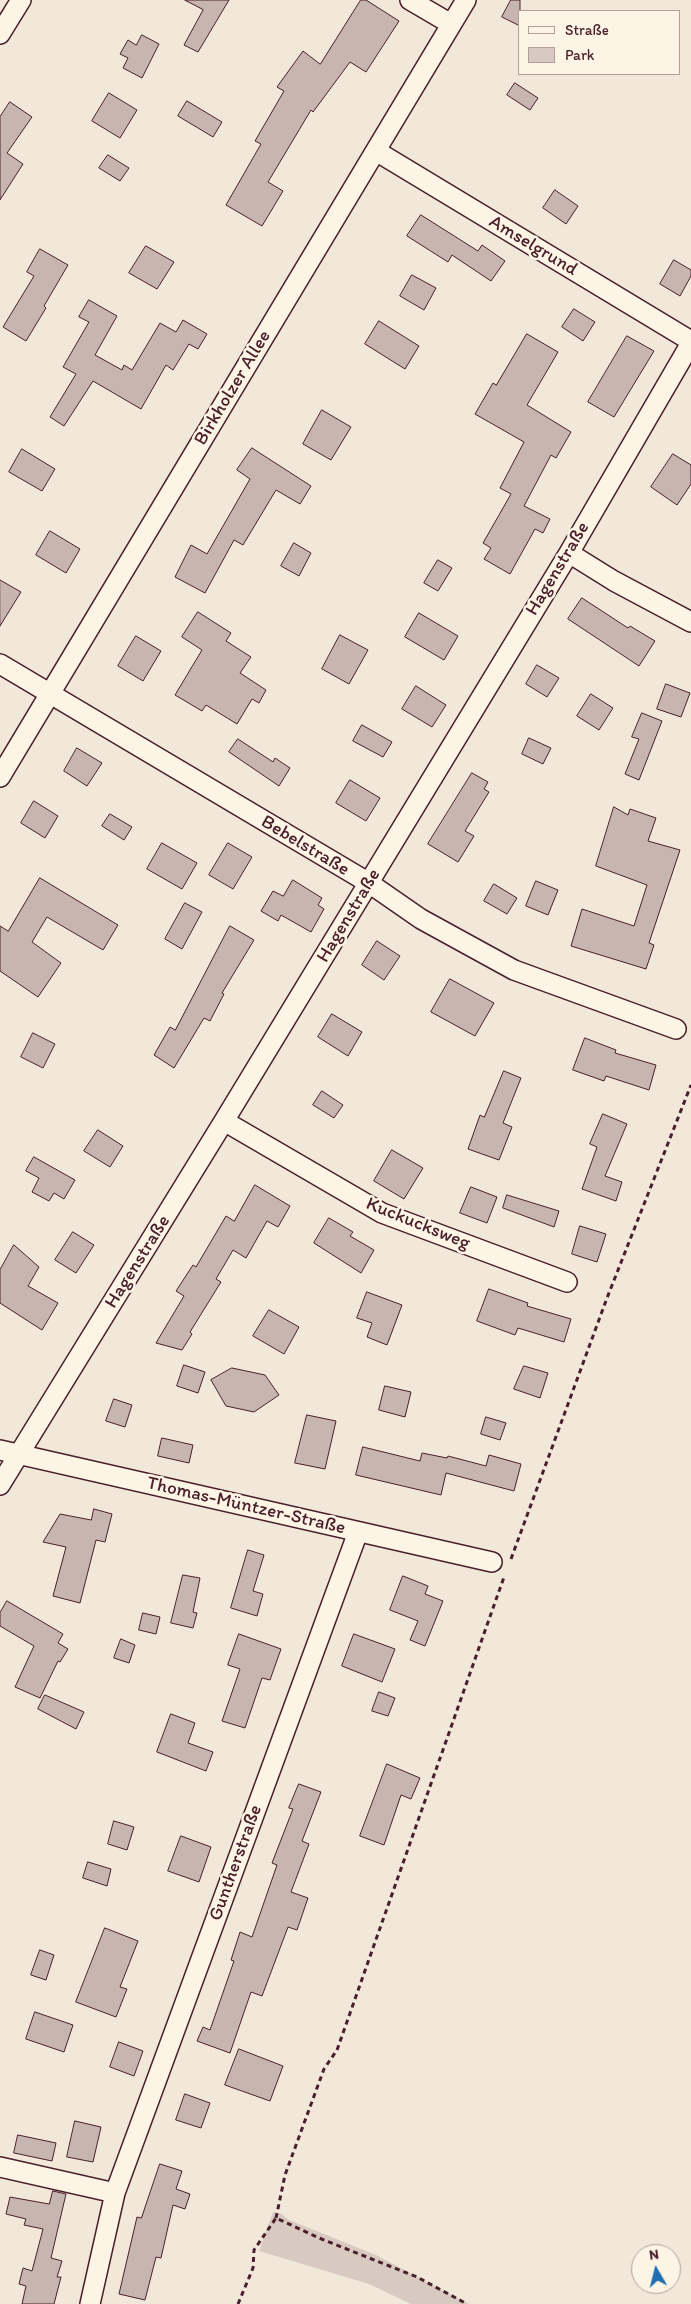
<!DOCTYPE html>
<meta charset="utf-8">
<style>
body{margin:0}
#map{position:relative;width:691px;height:2304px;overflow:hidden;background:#f1e8da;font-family:Itim,sans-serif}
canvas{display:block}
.legend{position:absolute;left:518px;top:10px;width:162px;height:65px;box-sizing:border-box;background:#fcf5e5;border:1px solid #b59f9b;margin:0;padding:6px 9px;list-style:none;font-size:15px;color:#4a1f2b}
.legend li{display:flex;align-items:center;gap:10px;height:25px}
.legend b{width:25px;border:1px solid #b59f9b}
.north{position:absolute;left:631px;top:2244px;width:50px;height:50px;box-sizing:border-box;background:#fcf5e5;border:1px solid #b59f9b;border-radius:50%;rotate:352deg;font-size:14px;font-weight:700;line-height:20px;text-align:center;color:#4a1f2b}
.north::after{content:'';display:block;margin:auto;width:18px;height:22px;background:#1f6fb2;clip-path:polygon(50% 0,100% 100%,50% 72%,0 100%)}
</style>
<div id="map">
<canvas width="691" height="2304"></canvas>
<ul class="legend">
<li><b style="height:6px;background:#fcf5e5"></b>Straße</li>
<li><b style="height:14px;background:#d8cac0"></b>Park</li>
</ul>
<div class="north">N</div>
</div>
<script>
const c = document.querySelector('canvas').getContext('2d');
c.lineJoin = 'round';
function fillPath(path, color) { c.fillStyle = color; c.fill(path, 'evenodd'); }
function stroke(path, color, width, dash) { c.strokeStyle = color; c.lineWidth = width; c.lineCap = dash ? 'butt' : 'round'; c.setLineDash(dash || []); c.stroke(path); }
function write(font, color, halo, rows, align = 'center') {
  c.font = font + ' Itim,sans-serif'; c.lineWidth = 5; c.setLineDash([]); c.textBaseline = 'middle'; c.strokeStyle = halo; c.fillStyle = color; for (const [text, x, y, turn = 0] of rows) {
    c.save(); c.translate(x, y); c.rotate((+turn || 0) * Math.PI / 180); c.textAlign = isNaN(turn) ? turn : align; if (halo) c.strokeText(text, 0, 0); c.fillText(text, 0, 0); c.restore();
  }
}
fillPath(new Path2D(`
 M273,2212L280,2213L289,2220L376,2255L469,2304H411L369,2284L259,2251Z`), '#d8cac0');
const building = new Path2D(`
 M185,0H229L198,52L184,45L203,10Z
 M361,0H366L399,21L366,72L350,62L313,112L311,110L268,182L283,191L262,226L226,205L261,144L255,141L284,91L277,87L303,51L320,64Z
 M511,0H520V26L502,17Z
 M142,35L159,44L142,78L123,68L128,58L120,54L128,40L136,45Z
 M515,83L538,98L530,110L507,95Z
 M109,93L137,110L120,138L92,121Z
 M187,101L222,122L213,137L178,116Z
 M10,102L32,117L7,153L23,164L0,200V117Z
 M108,155L129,168L120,181L99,168Z
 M555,190L578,206L566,224L543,208Z
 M421,215L478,251L482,245L505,261L491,281L452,255L448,262L407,236Z
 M146,246L174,262L157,289L129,273Z
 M40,249L68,265L44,306L46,308L26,341L3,327L34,276L27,272Z
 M674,260L691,270V276L680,296L660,284Z
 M412,275L436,288L424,310L400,296Z
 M89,300L117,316L95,355L122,370L124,365L132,370L160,323L176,332L183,320L207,334L198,349L189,344L173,370L166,365L141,409L93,381L64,426L50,417L76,374L63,367L89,322L79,317Z
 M574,309L595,322L583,341L562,327Z
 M379,321L419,346L405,369L365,344Z
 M527,334L558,352L527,405L571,432L556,458L551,455L524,506L550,519L543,533L535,529L510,574L484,559L491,548L483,543L511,494L500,488L524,442L475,414L493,383L496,385Z
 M627,336L654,351L614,417L588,402Z
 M322,410L351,427L331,460L303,444Z
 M252,448L311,486L300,504L276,490L243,545L234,540L205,593L175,577L191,545L207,554L250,479L237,470Z
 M22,449L55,469L42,491L9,472Z
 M673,454L691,465V484L677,505L651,487Z
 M50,531L80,549L66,573L36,555Z
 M294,543L311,553L299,576L281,566Z
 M438,560L452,568L438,591L424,583Z
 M0,580L21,592L0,626Z
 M582,598L628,628L630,626L655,641L639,666L568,619Z
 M198,612L231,633L226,641L251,657L240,673L266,690L259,703L252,699L237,724L206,705L202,711L175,695L202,650L182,637Z
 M419,613L458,636L444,660L405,637Z
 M340,635L368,650L349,684L322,669Z
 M136,636L161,651L143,681L118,666Z
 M537,665L559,678L547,697L526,684Z
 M666,684L690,693L681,717L657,709Z
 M416,686L446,705L432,727L402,709Z
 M591,694L613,708L599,730L577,716Z
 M642,713L662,721L639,780L625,774L639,739L632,737Z
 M362,725L392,742L383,757L353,741Z
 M529,738L551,748L543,764L522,754Z
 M238,739L273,762L275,758L290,768L279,786L229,752Z
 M77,748L102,763L87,786L64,771Z
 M472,773L488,782L484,789L489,792L465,831L474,836L458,862L428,844Z
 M350,780L380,798L366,821L336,803Z
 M34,801L58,816L45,838L21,823Z
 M614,807L628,815L630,809L656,818L648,841L680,850L649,943L654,945L646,969L571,946L582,909L634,926L647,885L596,866Z
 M110,814L132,827L124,840L102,826Z
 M162,843L197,863L182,889L147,869Z
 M228,843L252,857L233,889L209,875Z
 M40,878L118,925L103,950L47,917L32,942L61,963L38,997L0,971V926L8,931Z
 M293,880L322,898L318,905L324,909L311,932L281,915L278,921L261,911L273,891L283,896Z
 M536,881L558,890L548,915L526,906Z
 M494,884L517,898L507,914L484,901Z
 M185,903L202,912L182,949L165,939Z
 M230,926L254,940L222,993L224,994L210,1021L204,1018L174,1068L154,1055L170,1027L175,1030Z
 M377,941L400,956L384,980L362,965Z
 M450,979L494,1003L475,1036L431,1012Z
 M332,1014L362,1032L348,1056L318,1037Z
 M33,1033L55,1044L43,1068L21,1057Z
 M585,1038L616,1050L615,1053L656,1065L649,1090L606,1076L604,1081L573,1070Z
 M504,1071L521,1078L503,1123L512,1127L499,1160L468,1149L480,1115L484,1117Z
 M322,1091L343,1105L334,1118L313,1105Z
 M603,1114L627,1124L605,1176L622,1182L616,1201L582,1189L597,1147L590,1144Z
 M98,1130L123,1146L110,1167L84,1151Z
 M392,1150L423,1168L404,1199L374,1181Z
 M34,1157L75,1180L64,1199L54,1193L49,1201L32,1192L39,1178L26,1171Z
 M255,1185L290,1206L278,1227L267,1221L246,1258L233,1250L216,1279L221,1282L190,1332L192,1334L182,1350L156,1343L184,1296L176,1291L193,1265L196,1267L226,1216L234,1221Z
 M471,1187L497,1197L487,1223L460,1213Z
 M507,1195L559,1211L554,1227L503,1208Z
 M329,1218L353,1232L350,1236L374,1250L361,1273L314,1243Z
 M580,1226L606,1234L597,1262L572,1254Z
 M73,1232L94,1245L76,1273L55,1260Z
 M14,1245L39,1267L28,1286L58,1303L42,1330L0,1303V1270Z
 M489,1289L528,1303L527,1306L571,1319L564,1342L518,1328L515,1335L477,1321Z
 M367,1292L402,1305L387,1345L367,1337L372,1323L357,1318Z
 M269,1310L299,1327L284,1354L253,1336Z
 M184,1365L205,1372L198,1393L177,1386Z
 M524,1366L548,1373L540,1398L514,1389Z
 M232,1368L265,1375L279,1395L254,1412L226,1406L211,1380Z
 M385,1386L411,1392L405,1417L379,1410Z
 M114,1399L132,1405L125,1427L106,1421Z
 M307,1415L336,1421L325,1469L295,1463Z
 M486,1417L506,1423L500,1440L481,1434Z
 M162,1438L193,1445L189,1463L158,1456Z
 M363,1447L420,1461L422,1453L447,1458L448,1456L486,1466L489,1455L521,1464L514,1491L446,1473L441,1495L356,1475Z
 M94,1509L112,1514L105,1542L96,1540L80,1603L53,1596L66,1547L43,1542L60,1514L91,1520Z
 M248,1550L264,1555L253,1591L263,1594L257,1616L231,1608Z
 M183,1575L200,1578L193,1612L197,1613L193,1628L171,1623Z
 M403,1576L428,1586L425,1594L443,1601L425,1646L410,1640L418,1621L390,1610Z
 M7,1601L63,1634L58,1643L68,1649L60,1662L58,1661L40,1698L15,1687L34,1646L0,1626V1613Z
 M143,1613L160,1617L156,1634L139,1630Z
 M239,1634L281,1649L270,1680L262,1678L245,1728L222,1721L240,1669L228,1665Z
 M354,1634L395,1649L382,1682L342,1666Z
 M121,1639L135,1645L129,1663L114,1658Z
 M379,1692L395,1698L388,1716L372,1711Z
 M45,1695L84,1712L76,1729L38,1709Z
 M171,1714L195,1723L188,1743L213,1752L206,1771L157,1752Z
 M387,1764L420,1778L411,1799L401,1795L384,1845L360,1836Z
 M299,1784L321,1792L302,1841L309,1844L291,1892L308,1898L297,1930L288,1927L262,1996L251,1992L230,2053L197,2041L203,2027L210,2030L234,1961L231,1960L240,1932L252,1937L277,1865L272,1863L293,1809L289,1808Z
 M114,1821L134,1827L127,1850L108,1844Z
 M181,1836L211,1847L199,1882L168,1871Z
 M88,1862L111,1869L107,1886L83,1878Z
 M105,1928L138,1941L120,1987L127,1989L116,2017L76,2002Z
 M40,1950L54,1955L46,1980L31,1975Z
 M35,2012L73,2025L64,2052L26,2039Z
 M119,2042L143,2051L134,2076L110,2067Z
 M239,2049L283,2066L270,2101L225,2085Z
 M185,2094L210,2103L201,2128L176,2120Z
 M75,2121L101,2127L93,2162L67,2157Z
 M18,2135L56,2143L52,2161L14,2153Z
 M160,2164L182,2171L176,2189L190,2194L185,2209L173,2205L161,2258L156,2257L145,2300L119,2294L137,2217L141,2218Z
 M53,2191L66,2194L51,2258L62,2261L57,2277H61L54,2304H22L26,2286L19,2284L23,2268L32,2271L43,2229L24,2225L26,2219L6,2214L10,2197L49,2204Z`);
fillPath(building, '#c7b6af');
stroke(building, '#4a1f2b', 1);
const street = new Path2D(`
 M410,0L451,24
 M0,34L21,0
 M376,151L691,341
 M569,553L614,581L691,622
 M0,664L369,883L421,919L514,970L676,1029
 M0,777L466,0
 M224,1121L382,1213L567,1282
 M0,1450L492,1562
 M0,1485L224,1121L569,553L691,343
 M0,2167L115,2193
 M90,2304L115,2193L358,1532`);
stroke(street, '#4a1f2b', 22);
stroke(new Path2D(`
 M511,1559L607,1298L691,1085
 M276,2218L285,2175L324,2069L337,2050L504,1577
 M238,2304L253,2268L254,2250L276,2218L319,2238L417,2277L467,2304`), '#4a1f2b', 3, [5, 4]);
stroke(street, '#fcf5e5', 19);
write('19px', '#4a1f2b', '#fcf5e5', [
 ["Amselgrund",533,246,31],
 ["Birkholzer Allee",233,388,-59],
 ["Hagenstraße",558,569,-59],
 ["Bebelstraße",305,846,31],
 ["Hagenstraße",349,916,-59],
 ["Kuckucksweg",418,1224,22],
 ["Hagenstraße",138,1262,-58],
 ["Thomas-Müntzer-Straße",246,1506,13],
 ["Guntherstraße",236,1863,-70]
]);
</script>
